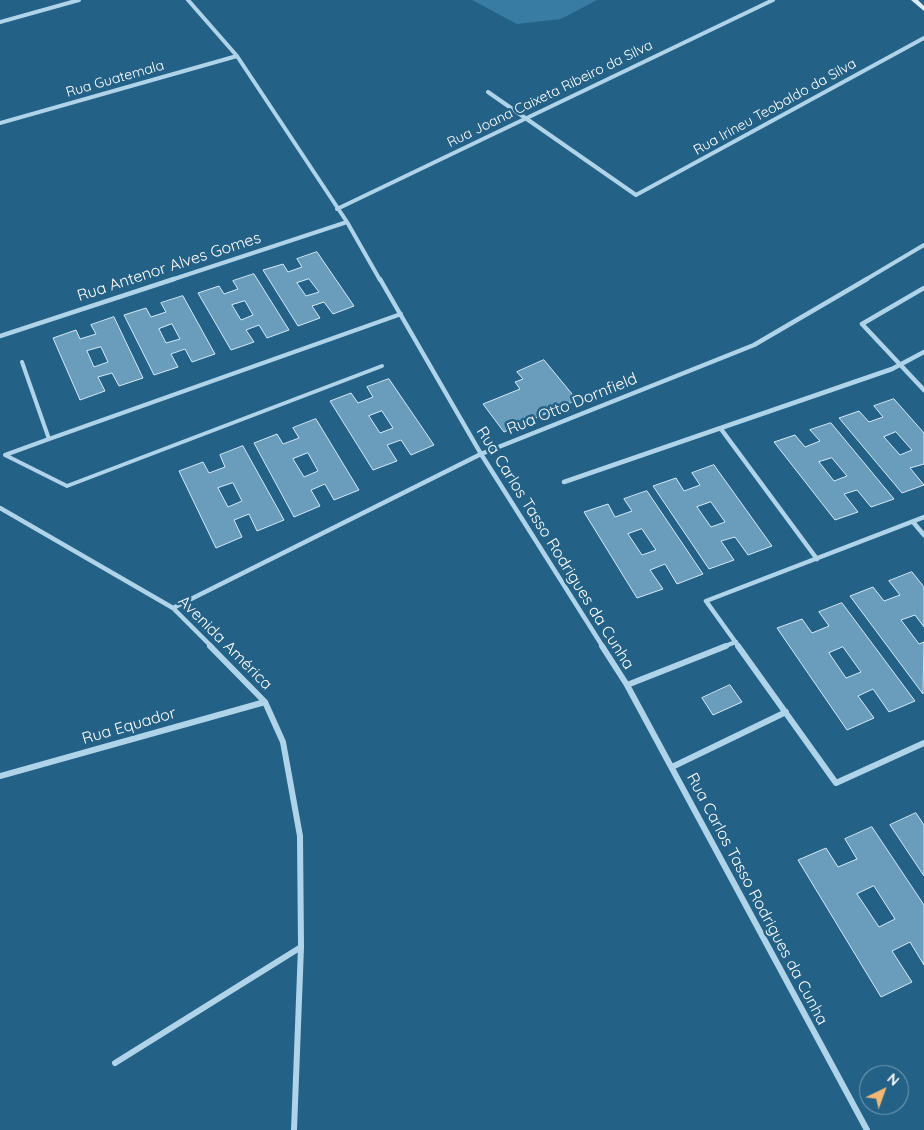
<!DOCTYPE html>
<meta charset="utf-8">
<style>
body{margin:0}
#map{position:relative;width:924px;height:1130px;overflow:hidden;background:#246187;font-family:Quicksand,sans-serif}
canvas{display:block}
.north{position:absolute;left:859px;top:1065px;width:50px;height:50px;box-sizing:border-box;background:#246187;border:1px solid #7ca0b7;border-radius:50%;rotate:42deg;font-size:14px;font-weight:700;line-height:20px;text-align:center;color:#fff}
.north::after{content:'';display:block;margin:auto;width:18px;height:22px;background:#f3b773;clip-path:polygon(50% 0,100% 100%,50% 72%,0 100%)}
</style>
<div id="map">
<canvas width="924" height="1130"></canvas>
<div class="north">N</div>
</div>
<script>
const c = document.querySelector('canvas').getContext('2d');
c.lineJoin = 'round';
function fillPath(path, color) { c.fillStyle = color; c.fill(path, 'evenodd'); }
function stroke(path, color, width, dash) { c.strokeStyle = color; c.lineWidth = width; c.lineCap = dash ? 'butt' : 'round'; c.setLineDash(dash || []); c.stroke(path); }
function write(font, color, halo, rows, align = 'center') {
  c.font = font + ' Quicksand,sans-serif'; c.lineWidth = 5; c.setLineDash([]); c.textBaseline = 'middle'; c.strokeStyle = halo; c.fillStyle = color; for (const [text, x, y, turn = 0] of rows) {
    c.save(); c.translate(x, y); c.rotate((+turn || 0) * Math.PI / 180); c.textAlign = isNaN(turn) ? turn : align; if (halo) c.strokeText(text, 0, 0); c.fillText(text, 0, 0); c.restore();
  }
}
fillPath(new Path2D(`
 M472,0H597L561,19L517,24Z`), '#397ca3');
const building = new Path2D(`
 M317,252L354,306L333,314L324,302L312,306L320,318L298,326L263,270L283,264L288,272L302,267L297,259ZM309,279L319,292L306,296L297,283Z
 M254,274L289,330L267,338L259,325L246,330L254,342L231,350L198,293L219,286L224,294L238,289L233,281ZM245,301L253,315L241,320L232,305Z
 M183,296L215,354L192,362L185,349L171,354L178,367L154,375L124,315L146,308L151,317L166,312L161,303ZM172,324L180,339L166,343L159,329Z
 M114,317L143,378L119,386L112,373L98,377L105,391L80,400L53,338L76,330L80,339L96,334L91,325ZM101,347L108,362L94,367L87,351Z
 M544,360L577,400L504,432L483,404L520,389L515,382L523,379L517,372Z
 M389,379L434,445L411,455L401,440L387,445L397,461L373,470L330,401L351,393L358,403L373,397L367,387ZM382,411L393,428L380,433L369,416Z
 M894,399L924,433V464L910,468L924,485L902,493L839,418L859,411L869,422L883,417L874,406ZM896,432L912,450L900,455L884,437Z
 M316,419L359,490L334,500L325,484L311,490L320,506L294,517L254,443L277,434L283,444L299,438L293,428ZM308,453L318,471L304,477L293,459Z
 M831,423L894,499L871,507L857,490L844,494L858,512L835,520L774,442L795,435L805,447L820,441L810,430ZM832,458L847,476L834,481L819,462Z
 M243,446L284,520L257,531L249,514L234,520L242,537L216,548L179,471L203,462L209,473L225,467L220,455ZM233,483L242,501L228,507L218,488Z
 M714,465L772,546L748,555L735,537L721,541L734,560L709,569L653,486L676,478L684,491L700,485L692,473ZM711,502L725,522L711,527L697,507Z
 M647,491L703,574L677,584L665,564L650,570L663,589L637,598L584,512L608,504L615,517L632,511L624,499ZM642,529L656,550L642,555L628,534Z
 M912,572L924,587V627L915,615L901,620L919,644L924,642L923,694L850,596L873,587L884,601L900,595L889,581Z
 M842,603L915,701L889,712L873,689L858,696L874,718L847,730L777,628L802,619L812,633L829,626L819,612ZM843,647L861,672L846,678L829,653Z
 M730,685L742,702L713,715L702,698Z
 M916,813L924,825V876L890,825Z
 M872,827L924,905V965L910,942L892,951L912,982L881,997L798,860L826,848L838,867L857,859L845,839ZM874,886L895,919L879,927L857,894Z`);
fillPath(building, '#6a9dbb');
stroke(building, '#d3eaf7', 1);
stroke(new Path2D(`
 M22,362L49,439L401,314
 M49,439L5,455L67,486L382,366`), '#afd4e9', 4);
stroke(new Path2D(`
 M188,0L237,56L347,222L380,280
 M0,22L79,0
 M488,92L636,195L924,38
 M0,123L237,56
 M337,209L773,0
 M171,280L347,222
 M865,280L924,245`), '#afd4e9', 4);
stroke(new Path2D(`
 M380,279L481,454L603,647
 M924,288L862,324L924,390
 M0,336L174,279
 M721,429L817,559
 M564,482L892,369L924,352
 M0,508L173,608L212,647
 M913,522L924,535
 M173,608L481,454L754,345L867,279
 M722,647L736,642
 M739,647L706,601L924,517`), '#afd4e9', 4.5);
stroke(new Path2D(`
 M210,646L265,702L283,742L300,836L301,947L294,1130
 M602,646L627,685L867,1130
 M738,646L836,783L924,743
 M627,685L726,646
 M672,767L786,712
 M0,776L265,702
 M115,1063L301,947`), '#afd4e9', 6);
fillPath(new Path2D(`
 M911,0H918L924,6V11Z`), '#daecf7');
write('14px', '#fff', '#246187', [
 ["Rua Guatemala",115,79,-16],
 ["Rua Joana Caixeta Ribeiro da Silva",550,94,-26],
 ["Rua Irineu Teobaldo da Silva",775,107,-29]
]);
write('16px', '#fff', '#246187', [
 ["Rua Antenor Alves Gomes",169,267,-18],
 ["Rua Otto Dornfield",572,404,-22],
 ["Rua Carlos Tasso Rodrigues da Cunha",555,548,58],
 ["Avenida América",225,643,45],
 ["Rua Equador",129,726,-16],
 ["Rua Carlos Tasso Rodrigues da Cunha",757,899,62]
]);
</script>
